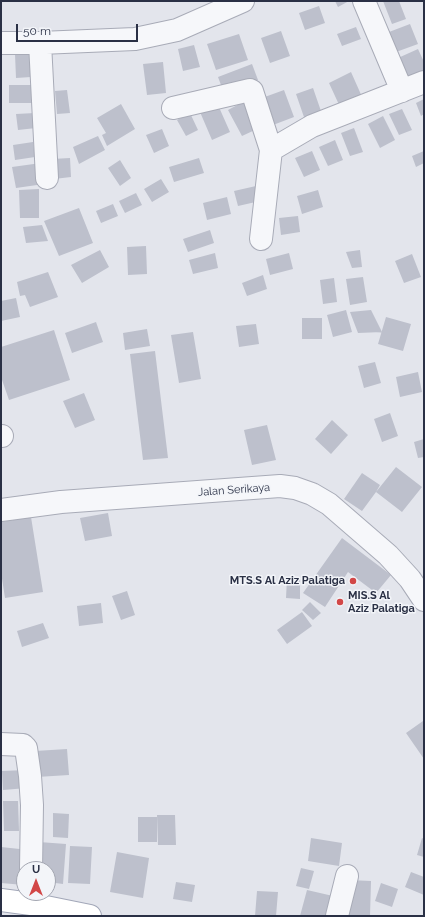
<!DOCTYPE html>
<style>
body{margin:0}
#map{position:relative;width:425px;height:917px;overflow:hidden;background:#e3e5ec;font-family:Raleway,sans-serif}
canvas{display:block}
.frame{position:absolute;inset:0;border:2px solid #2a3045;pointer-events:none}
.north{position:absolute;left:16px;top:861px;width:40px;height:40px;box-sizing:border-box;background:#f3f5f9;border:1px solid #a3a6b1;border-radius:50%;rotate:0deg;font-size:11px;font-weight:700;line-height:16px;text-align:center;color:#2a3045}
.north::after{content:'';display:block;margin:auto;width:14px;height:18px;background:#d24747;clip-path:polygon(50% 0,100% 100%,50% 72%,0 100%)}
.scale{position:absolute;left:16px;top:24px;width:122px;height:18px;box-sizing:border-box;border:2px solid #2a3045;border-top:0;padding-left:5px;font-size:12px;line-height:14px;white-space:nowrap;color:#2a3045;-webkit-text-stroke:3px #f3f5f9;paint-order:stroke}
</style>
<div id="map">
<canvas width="425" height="917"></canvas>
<div class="frame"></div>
<div class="north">U</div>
<div class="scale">50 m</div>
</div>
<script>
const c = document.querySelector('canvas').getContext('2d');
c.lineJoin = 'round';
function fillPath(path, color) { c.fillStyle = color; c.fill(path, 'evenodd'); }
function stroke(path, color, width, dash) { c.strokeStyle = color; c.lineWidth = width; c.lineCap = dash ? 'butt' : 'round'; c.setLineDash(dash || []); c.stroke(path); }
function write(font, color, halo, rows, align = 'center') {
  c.font = font + ' Raleway,sans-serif'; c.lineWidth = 3; c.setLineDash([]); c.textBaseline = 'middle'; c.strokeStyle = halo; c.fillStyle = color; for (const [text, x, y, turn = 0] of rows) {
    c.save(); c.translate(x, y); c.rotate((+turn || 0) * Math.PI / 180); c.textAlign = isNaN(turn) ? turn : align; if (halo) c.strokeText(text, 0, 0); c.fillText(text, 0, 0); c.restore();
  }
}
fillPath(new Path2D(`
 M335,1H349L338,7Z
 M383,1H399L406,19L392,24Z
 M319,6L325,23L305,30L299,13Z
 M410,24L418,44L396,52L389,32Z
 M356,27L361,39L342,46L337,34Z
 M281,31L290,56L270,63L261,38Z
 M239,34L248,60L216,70L207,44Z
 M194,45L200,67L183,71L178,49Z
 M418,49L424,62V71L408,79L398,58Z
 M30,53L31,77L16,78L15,54Z
 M163,62L166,93L147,95L143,64Z
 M252,64L258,80L224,93L218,77Z
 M351,72L363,99L341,109L329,83Z
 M9,85H35V103H9Z
 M313,88L322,114L305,120L296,94Z
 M67,90L70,113L57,114L55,91Z
 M284,90L294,117L273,125L262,98Z
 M424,99V114L421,116L416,103Z
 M243,102L257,129L242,136L228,110Z
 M121,104L135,129L107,146L102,135L106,133L97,118Z
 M218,105L230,132L212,140L200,112Z
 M402,109L412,130L399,135L389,114Z
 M35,113L36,128L18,130L16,114Z
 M190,113L198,130L186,136L177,120Z
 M383,116L395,140L380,148L368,124Z
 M354,128L363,152L350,156L341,133Z
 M162,129L169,146L154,153L146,135Z
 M98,136L105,150L79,164L73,147Z
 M335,140L343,160L328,166L319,147Z
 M33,142L35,157L15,160L13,145Z
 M312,151L320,170L304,177L295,158Z
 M424,151V163L416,167L412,156Z
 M70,158L71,177L54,179L52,159Z
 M199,158L204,173L174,182L169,167Z
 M120,160L131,178L120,186L108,168Z
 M41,163L44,184L16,188L12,167Z
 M161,179L169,192L152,202L144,189Z
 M256,186L260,201L238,206L234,191Z
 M39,189V218H20L19,190Z
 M318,190L323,207L302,214L297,196Z
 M136,193L142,205L125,213L119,201Z
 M227,197L231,214L207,220L203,203Z
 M113,204L118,216L101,223L96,211Z
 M79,208L93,243L59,256L44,221Z
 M298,216L300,232L281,235L279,218Z
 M42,225L48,241L26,243L23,227Z
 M210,230L214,243L188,252L183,239Z
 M146,246L147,274L128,275L127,247Z
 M100,250L109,267L82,283L71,265Z
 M360,250L362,267L352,268L346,252Z
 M215,253L218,268L193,274L189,260Z
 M289,253L293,269L270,275L266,259Z
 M412,254L421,277L404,283L395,261Z
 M48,272L58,297L30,307L25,295L20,296L17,282Z
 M263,275L267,289L247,296L242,283Z
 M363,277L367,302L350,305L346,279Z
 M334,278L337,302L323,304L320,280Z
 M16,298L20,317L1,321V301Z
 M346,310L352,332L333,337L327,315Z
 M371,310L382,332L358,333L350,312Z
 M386,317L411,324L403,351L378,344Z
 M302,318H322V339H302Z
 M96,322L103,342L72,353L65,333Z
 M256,324L259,344L239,347L236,326Z
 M147,329L150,346L125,350L123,333Z
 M54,330L70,380L9,400L1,377V347Z
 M193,332L201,379L179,383L171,335Z
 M155,351L168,458L143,460L130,354Z
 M375,362L381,383L364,388L358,366Z
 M418,372L422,392L400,397L396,377Z
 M84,393L95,420L75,428L63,401Z
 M390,413L398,436L382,442L374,419Z
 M332,420L348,435L331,454L315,439Z
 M267,425L276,460L252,465L244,430Z
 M424,439V457L418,458L414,442Z
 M396,467L422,487L402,512L376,492Z
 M362,473L380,485L376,492L362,511L344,499Z
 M108,513L112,536L85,541L80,518Z
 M31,517L43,592L5,598L1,572V522Z
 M342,538L391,575L376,593L348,572L325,607L303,593Z
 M287,578L300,579V599L286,598Z
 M127,591L135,615L121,620L112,596Z
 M310,602L321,613L313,620L302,610Z
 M101,603L103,623L79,626L77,606Z
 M302,612L312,626L287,644L277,630Z
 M43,623L49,638L22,647L17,631Z
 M423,721L424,722V759L406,733Z
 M67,749L69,775L37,777L35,751Z
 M26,770L27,788L3,790L2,771Z
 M3,801H18L19,831H4Z
 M53,813L69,814L68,838L53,837Z
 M157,815H175L176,845H158Z
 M138,817H157V842H138Z
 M311,838L342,843L339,866L308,861Z
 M422,838L424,839V857L417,855Z
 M39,842L66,844L63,884L48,882V869H37Z
 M70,846L92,847L90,884L68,883Z
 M1,847L29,850L24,869V885L1,883Z
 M117,852L149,858L143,898L110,892Z
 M301,868L314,871L309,889L296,886Z
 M411,872L424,877V895L405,887Z
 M349,880L371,881L370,916H347Z
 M176,882L195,885L192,902L173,899Z
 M381,883L398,889L392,907L375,901Z
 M307,890L333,896L328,916H300Z
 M257,891L278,892L276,916H255Z`), '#bdc0cc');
const minor = new Path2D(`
 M364,1L402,91
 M1,43H40L135,39L177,30L243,1
 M40,43L47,178
 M173,108L250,90L252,91L271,150L261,239
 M271,150L312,126L424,82
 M1,436H2
 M1,510L61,502L280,486L295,488L312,494L329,504L388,555L410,579L424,600
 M1,744L23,745L26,748L30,776L32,805L31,869
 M337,916L347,876`);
const major = new Path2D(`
 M1,900L31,904L90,916`);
stroke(minor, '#a8abb7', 24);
stroke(major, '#a2a7b8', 24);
stroke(minor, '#f6f7fa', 22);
stroke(major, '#fff', 22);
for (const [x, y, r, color] of [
 [353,581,4,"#d24747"],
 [340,602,4,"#d24747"]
]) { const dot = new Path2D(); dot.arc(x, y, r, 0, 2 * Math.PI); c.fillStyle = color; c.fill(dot); stroke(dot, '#f3f5f9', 1.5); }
write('11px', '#2a3045', '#f3f5f9', [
 ["Jalan Serikaya",234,490,-4]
]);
write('bold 11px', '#2a3045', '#f3f5f9', [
 ["MTS.S Al Aziz Palatiga",345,581],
 ["MIS.S Al",348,596,"left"],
 ["Aziz Palatiga",348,609,"left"]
], 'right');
</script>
